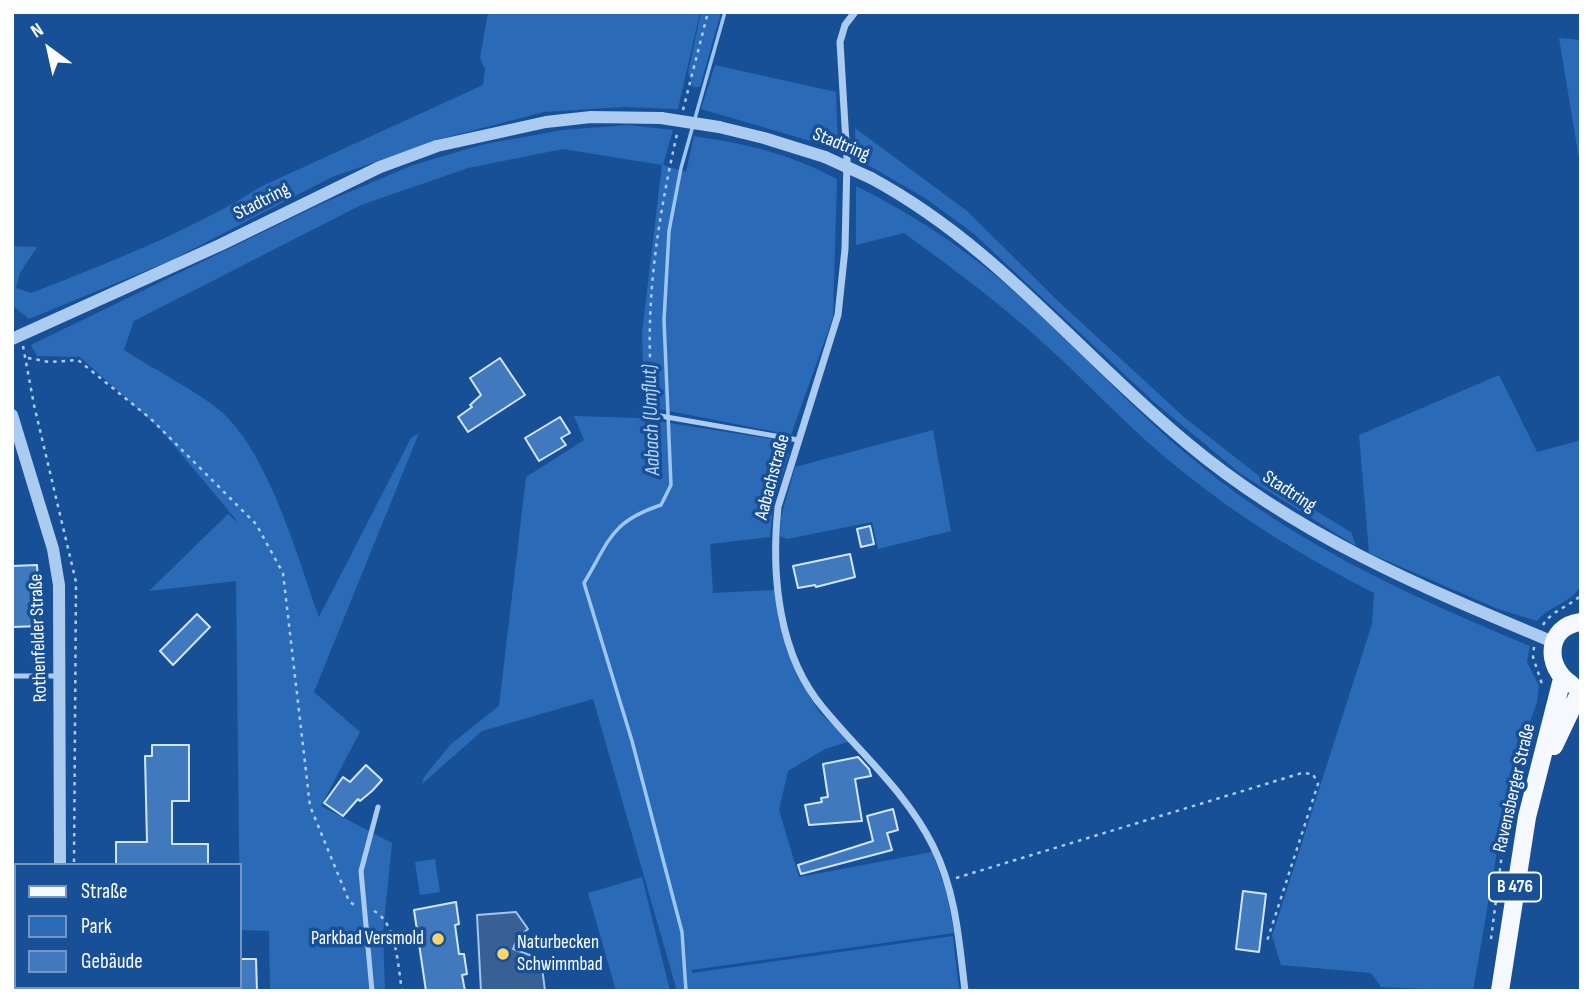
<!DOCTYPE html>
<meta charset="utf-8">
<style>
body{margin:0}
#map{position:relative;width:1593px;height:1003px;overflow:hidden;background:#185097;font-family:"Sofia Sans Condensed",sans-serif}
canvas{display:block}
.frame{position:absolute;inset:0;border:14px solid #fff;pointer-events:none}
.legend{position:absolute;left:14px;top:863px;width:228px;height:126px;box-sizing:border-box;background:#185097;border:2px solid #7496c1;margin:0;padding:9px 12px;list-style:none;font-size:21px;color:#fff}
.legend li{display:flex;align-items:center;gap:14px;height:35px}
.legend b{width:35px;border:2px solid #7496c1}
.north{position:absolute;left:14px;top:14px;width:70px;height:70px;-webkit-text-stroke:5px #185097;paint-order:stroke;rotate:327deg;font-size:19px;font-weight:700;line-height:28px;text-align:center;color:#fff}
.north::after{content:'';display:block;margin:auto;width:24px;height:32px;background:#fff;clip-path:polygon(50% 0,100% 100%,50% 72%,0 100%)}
</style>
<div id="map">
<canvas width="1593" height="1003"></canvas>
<div class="frame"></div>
<ul class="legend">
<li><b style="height:9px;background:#f5f9ff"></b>Straße</li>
<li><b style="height:19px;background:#2b6ab6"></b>Park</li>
<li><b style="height:19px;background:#4079be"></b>Gebäude</li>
</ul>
<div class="north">N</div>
</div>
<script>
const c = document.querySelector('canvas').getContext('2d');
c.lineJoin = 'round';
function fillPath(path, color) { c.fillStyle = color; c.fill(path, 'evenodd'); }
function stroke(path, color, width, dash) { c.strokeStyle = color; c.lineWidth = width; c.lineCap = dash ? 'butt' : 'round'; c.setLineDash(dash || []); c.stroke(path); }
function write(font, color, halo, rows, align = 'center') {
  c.font = font + ' "Sofia Sans Condensed",sans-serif'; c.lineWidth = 7; c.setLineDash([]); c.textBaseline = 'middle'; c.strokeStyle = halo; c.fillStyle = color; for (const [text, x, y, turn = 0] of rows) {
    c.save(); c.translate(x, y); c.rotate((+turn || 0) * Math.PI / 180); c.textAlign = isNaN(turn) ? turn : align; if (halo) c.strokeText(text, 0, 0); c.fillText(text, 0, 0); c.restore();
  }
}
fillPath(new Path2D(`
 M488,12H700L678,109L624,107L544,112L440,139L332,177L172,260L29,319L12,305V246L37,247L20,273L16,288L31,293C103,265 196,229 260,187L483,85L485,69L480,58Z
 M701,12H721L700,87H693L688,73Z
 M1559,38L1581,40V171Z
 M715,65L836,92L838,149L701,109Z
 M628,125L673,130L663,165L686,172L694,136C751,145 785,152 837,179L833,317L791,435L644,406L642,333L662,165L563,149L468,168L361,205L134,321L124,350C151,368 201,393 224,414C270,458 298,558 319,617L411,438L419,433L314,692L360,732L321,806L392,843L383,933L385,991H270L269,931L240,930L236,581L149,591L228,514L239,523L159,428L80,357L37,356L31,345L321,204L413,165L485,144L563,130Z
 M855,128L967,211L1059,302L1185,418L1263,479L1351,532L1356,546L1241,474L1154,402L973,233L928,200L856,158Z
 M856,186C909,212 956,243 1002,281C1071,339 1130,409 1200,465C1297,545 1414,598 1530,646L1527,662L1539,686L1537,702L1523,741L1500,834L1473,991L1381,987L1371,973L1281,965L1272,936L1372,624L1374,593C1306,558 1241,519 1182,471C1127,428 1082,376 1030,331C990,296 947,264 904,233L856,245Z
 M1499,375L1537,452L1581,440V586C1570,604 1550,605 1537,621L1498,609L1369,553L1359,435Z
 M574,416L637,418L785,441L789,454L773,505L770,537L710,544L713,593L774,590L798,678L820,713L851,741L825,749L788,771L779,810L799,877L932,852L947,893L954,933L692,970V973L953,936L959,991H677L593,699L482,731L422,784L424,777L451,744L499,706L526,477L584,440Z
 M933,430L951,531L878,549L872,522L787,539L780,536L781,517L795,467Z
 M435,859L440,892L420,895L415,862Z
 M642,877L670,991H616L588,893Z`), '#2b6ab6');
const water = new Path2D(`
 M516,912L528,929L518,937L513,949L541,959L545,991H481L477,915Z`);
fillPath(water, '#386094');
stroke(water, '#9ec6f3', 2);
stroke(new Path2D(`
 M686,991L682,932L632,741L584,583C610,540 610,522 661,505L671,485L664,320L669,231L681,168L725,12`), '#9ec6f3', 3.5);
const building = new Path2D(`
 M500,358L525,395L468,432L458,417L472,407L470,405L481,395L470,378Z
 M560,417L570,433L561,438L566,445L539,461L525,438Z
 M870,526L874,544L861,547L857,529Z
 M850,554L855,577L816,587L815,585L798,588L793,566Z
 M37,565L41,626L12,627V566Z
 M197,614L210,627L173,665L160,651Z
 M152,745H189V801H172V844H208V865H116V842H147L145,756H152Z
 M858,757L869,769L871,776L855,779L862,821L809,825L805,805L822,802L821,798L828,797L823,764Z
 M366,765L382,780L372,791L360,801L358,799L343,816L324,803L343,777L350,782Z
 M893,809L898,830L887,833L892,850L801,874L798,865L873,841L867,816Z
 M1243,891L1266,894L1259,952L1236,949Z
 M456,902L459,924L455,925L459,954H464L467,974L462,975L465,991H426L414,910Z
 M240,959H256L257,991H240Z`);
fillPath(building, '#4079be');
stroke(building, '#d2e5fc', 2);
stroke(new Path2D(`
 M683,110L708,12
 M23,346L34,405L76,582L74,865
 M28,358L49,362L78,360L151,419L256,524L283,573L310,806L349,901L354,905
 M654,408C642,317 657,222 677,134
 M1543,625C1552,610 1569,607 1581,595
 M1534,647L1533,657L1543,687
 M956,878L1302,773L1313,774L1318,784L1267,941
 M374,911C397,923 398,968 402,991
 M1491,939L1505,830L1519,781
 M73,991V987`), '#abcbf1', 2.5, [3.5, 5]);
stroke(new Path2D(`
 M655,415L798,440
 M12,676H58
 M372,991L361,871L378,807`), '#abcbf1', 5);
stroke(new Path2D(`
 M855,12L845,25L840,42L847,159L845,249L838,315L778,507C771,574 778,656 824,709C861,754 907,793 933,846C956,892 959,941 965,991`), '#abcbf1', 7);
stroke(new Path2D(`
 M719,127L764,138L825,157
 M871,178C997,246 1078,353 1187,443C1298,536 1421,587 1553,642
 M12,339L220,245L380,167L437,146L546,122L591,117L661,118
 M12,415L53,549L59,585L60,865
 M59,991V987`), '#abcbf1', 12);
stroke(new Path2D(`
 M1571,684C1544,667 1546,626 1581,622
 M1554,746L1581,689
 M1500,991L1527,817L1562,679`), '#f5f9ff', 18);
stroke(new Path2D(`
 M661,118L719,127
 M825,157L871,178`), '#abcbf1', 12);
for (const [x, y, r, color] of [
 [438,939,7,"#ffd46b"],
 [503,954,7,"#ffd46b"]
]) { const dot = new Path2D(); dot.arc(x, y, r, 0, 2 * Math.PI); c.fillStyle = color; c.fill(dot); stroke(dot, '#185097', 2.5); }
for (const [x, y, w] of [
 [1515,887,52]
]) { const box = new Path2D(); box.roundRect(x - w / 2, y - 14.5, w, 29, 5); c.fillStyle = '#185097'; c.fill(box); stroke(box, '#fff', 2); }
write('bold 18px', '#fff', null, [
 ["B 476",1515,887]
]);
write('19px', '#fff', '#185097', [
 ["Stadtring",841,145,22],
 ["Stadtring",262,202,-27],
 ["Aabachstraße",773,477,-75],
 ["Stadtring",1289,492,33],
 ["Rothenfelder Straße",39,638,-92],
 ["Ravensberger Straße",1515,788,-77]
]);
write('19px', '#fff', '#185097', [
 ["Parkbad Versmold",424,939],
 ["Naturbecken",517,943,"left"],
 ["Schwimmbad",517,965,"left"]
], 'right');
write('italic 21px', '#b7d5f8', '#185097', [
 ["Aabach (Umflut)",652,420,-92]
]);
</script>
